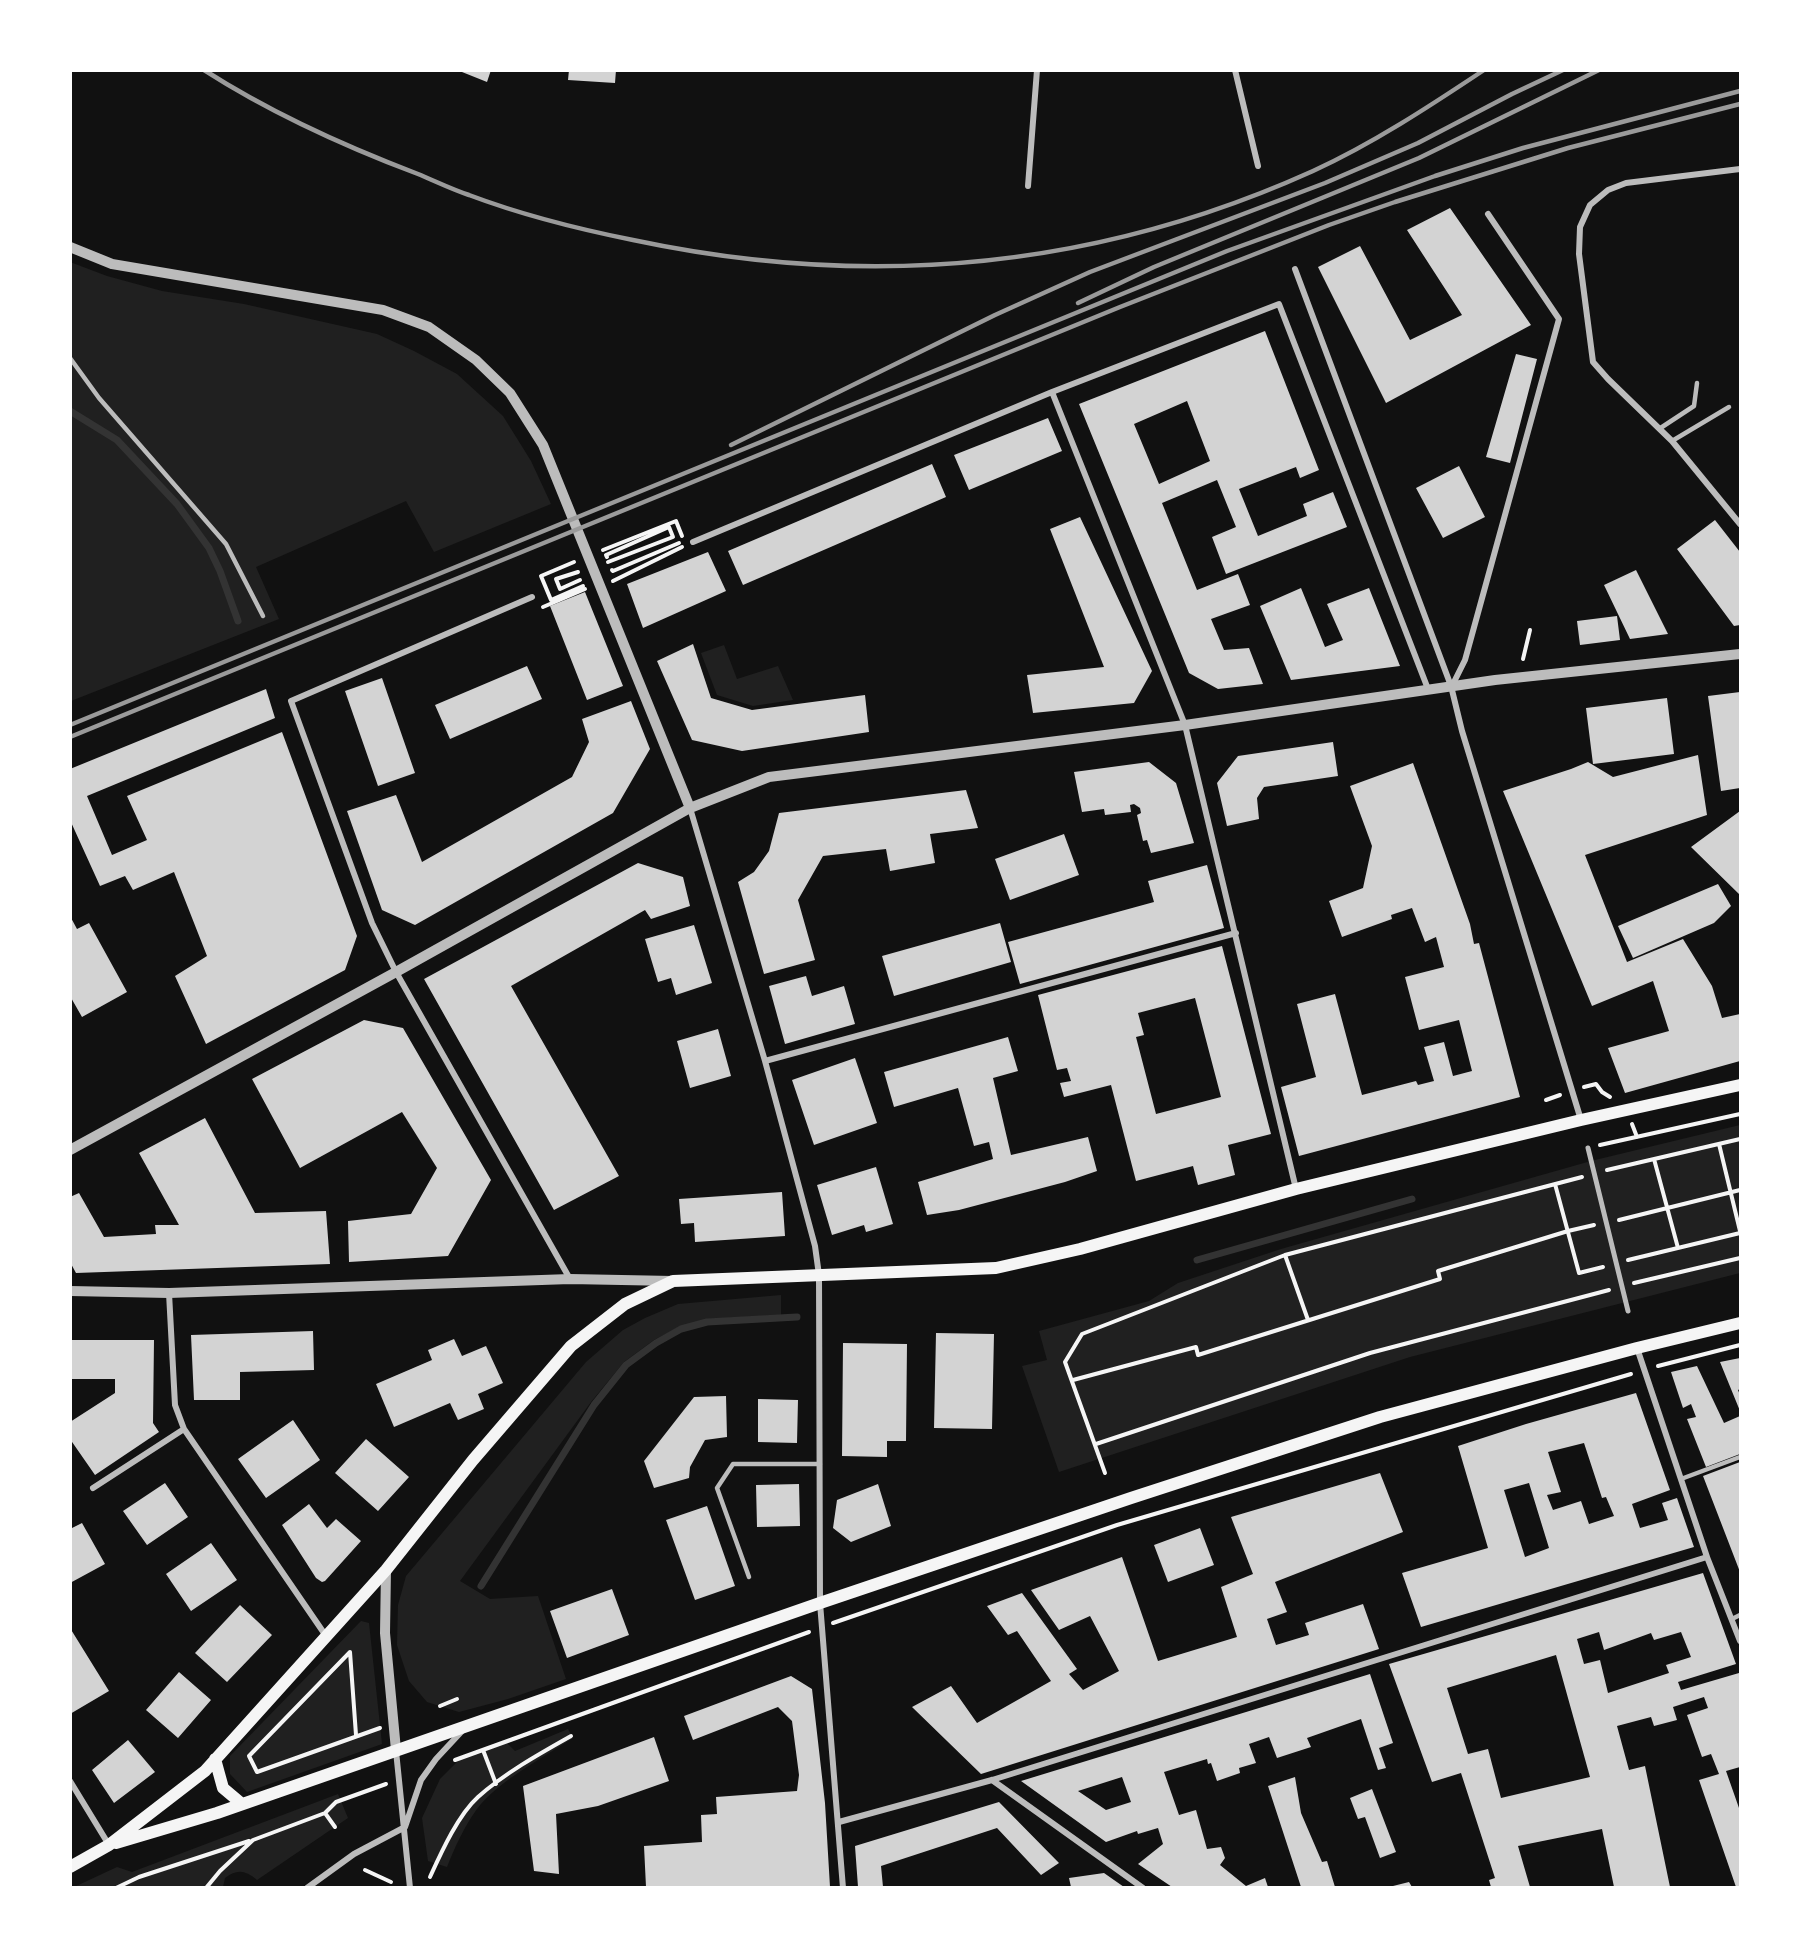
<!DOCTYPE html>
<style>
body{margin:0}
#map{position:relative;width:1811px;height:1958px;overflow:hidden;background:#111;font-family:"Source Serif 4",serif}
canvas{display:block}
.frame{position:absolute;inset:0;border:72px solid #fff;pointer-events:none}
</style>
<div id="map">
<canvas width="1811" height="1958"></canvas>
<div class="frame"></div>
</div>
<script>
const c = document.querySelector('canvas').getContext('2d');
c.lineJoin = 'round';
function fillPath(path, color) { c.fillStyle = color; c.fill(path, 'evenodd'); }
function stroke(path, color, width, dash) { c.strokeStyle = color; c.lineWidth = width; c.lineCap = dash ? 'butt' : 'round'; c.setLineDash(dash || []); c.stroke(path); }
fillPath(new Path2D(`
 M70,262L107,276L162,291L244,304L377,334L414,351L457,374L503,416L531,461L551,504L434,552L406,501L256,567L279,619L71,701Z
 M724,645L737,679L778,666L793,700L753,706L717,695L701,653Z
 M1740,1125V1273L1410,1357L1059,1472L1022,1366L1047,1360L1039,1331L1149,1301L1178,1283L1281,1249L1591,1161Z
 M781,1295V1315L708,1319L681,1326L654,1340L624,1362L591,1402L460,1581L490,1599L538,1596L566,1679L508,1699L459,1712L427,1702L409,1681L397,1645L398,1605L406,1576L586,1362L623,1330L645,1318L678,1304Z
 M361,1621L369,1623L382,1744L247,1792L230,1774V1756Z
 M568,1729L573,1738C544,1757 498,1781 477,1809C464,1827 455,1847 447,1867L428,1861L422,1818L440,1779L460,1759L504,1740L515,1751Z
 M338,1794L348,1818L257,1880C245,1870 237,1869 225,1878L223,1887L72,1888L117,1867L132,1872Z`), '#202020');
stroke(new Path2D(`
 M70,411L117,440L177,504L209,548L220,571L238,621
 M1197,1260L1412,1199
 M481,1586L594,1405L626,1365L656,1343L681,1329L707,1322L797,1317`), '#333', 7);
fillPath(new Path2D(`
 M457,70H491L487,82Z
 M569,70H616L615,83L568,80Z
 M1450,208L1531,325L1386,403L1318,267L1360,246L1410,340L1462,315L1407,230Z
 M1265,331L1319,470L1300,478L1296,467L1239,489L1258,536L1307,516L1303,504L1333,492L1347,527L1226,574L1212,537L1236,527L1217,480L1162,503L1197,590L1238,574L1250,605L1211,619L1224,650L1249,648L1263,684L1218,689L1189,673L1079,404ZM1187,401L1210,461L1159,484L1134,424Z
 M1516,354L1537,359L1510,463L1486,457Z
 M1048,418L1062,451L969,490L954,455Z
 M932,464L946,497L743,585L728,551Z
 M1459,466L1485,517L1443,538L1416,488Z
 M1080,517L1152,671L1134,703L1033,713L1027,675L1104,667L1050,529Z
 M1715,520L1740,552V625L1734,626L1677,549Z
 M708,552L726,591L643,628L627,584Z
 M1636,570L1668,634L1630,639L1604,585Z
 M1301,588L1325,647L1343,640L1327,604L1369,588L1400,666L1291,680L1260,606Z
 M585,592L623,686L587,700L550,606Z
 M1617,616L1620,640L1580,645L1577,621Z
 M693,644L711,698L752,710L865,695L869,732L742,751L692,740L657,661Z
 M527,666L542,699L450,739L435,705Z
 M382,678L415,773L378,786L345,691Z
 M266,689L275,718L87,796L112,855L147,840L127,796L282,732L357,936L345,970L206,1044L175,976L207,956L174,872L133,890L125,876L100,886L70,820V769Z
 M1740,692V788L1721,791L1708,696Z
 M1667,698L1674,754L1593,764L1586,708Z
 M631,701L650,749L613,813L415,925L382,910L347,811L396,795L422,862L572,777L589,742L582,719Z
 M1333,742L1338,776L1264,787L1257,798L1259,819L1227,826L1217,783L1238,756Z
 M1698,755L1707,815L1585,855L1627,962L1683,939L1712,986L1722,1018L1740,1014V1061L1625,1093L1608,1048L1669,1031L1653,981L1592,1006L1503,791L1571,769L1588,762L1613,777Z
 M1149,762L1176,783L1194,843L1151,853L1147,840L1143,841L1137,815L1141,813L1140,808L1134,804L1130,805L1131,812L1105,815L1104,809L1082,812L1074,772Z
 M1413,763L1470,924L1474,944L1479,943L1520,1097L1299,1156L1281,1087L1316,1077L1297,1004L1335,994L1362,1095L1416,1081L1418,1085L1434,1081L1424,1047L1444,1042L1453,1076L1472,1071L1459,1020L1419,1030L1405,977L1444,967L1436,937L1425,942L1412,908L1391,915L1392,919L1342,937L1329,901L1363,888L1372,846L1350,786Z
 M966,790L978,828L930,834L935,863L890,871L886,849L823,856L798,900L815,960L764,974L738,882L754,872L769,851L779,813Z
 M1740,811V895L1691,847Z
 M1064,834L1079,875L1010,900L995,859Z
 M638,863L683,877L690,906L651,919L645,910L511,986L619,1176L554,1210L424,979Z
 M1207,865L1224,928L1020,984L1008,942L1154,902L1148,881Z
 M1718,884L1731,906L1714,923L1633,958L1618,926Z
 M70,916L77,929L89,923L127,992L82,1017L70,996Z
 M1000,923L1011,962L894,996L882,956Z
 M694,925L712,983L676,995L671,978L658,982L645,939Z
 M1222,946L1271,1134L1228,1145L1235,1175L1198,1185L1193,1166L1136,1181L1111,1085L1064,1097L1060,1083L1071,1081L1067,1068L1057,1070L1038,995ZM1195,998L1221,1097L1156,1114L1136,1037L1144,1035L1138,1013Z
 M806,976L812,996L844,986L855,1024L785,1044L769,986Z
 M364,1020L403,1028L491,1180L448,1256L349,1262L348,1221L411,1214L437,1168L402,1112L300,1168L252,1079Z
 M718,1029L731,1076L690,1088L677,1041Z
 M1008,1037L1018,1071L993,1078L1011,1155L1088,1137L1097,1171L1065,1182L959,1210L927,1215L918,1182L993,1159L989,1142L974,1146L958,1088L894,1107L884,1072Z
 M855,1058L877,1123L814,1145L792,1080Z
 M205,1118L255,1213L326,1211L330,1264L76,1273L70,1262V1197L79,1193L104,1237L156,1234L155,1225H179L139,1153Z
 M876,1167L893,1224L866,1232L864,1225L832,1235L817,1185Z
 M782,1192L785,1236L695,1242L694,1223L681,1224L679,1199Z
 M313,1331L314,1370L240,1372V1400H194L191,1335Z
 M936,1333L994,1334L992,1429L934,1428Z
 M454,1339L462,1356L486,1346L503,1383L478,1394L484,1409L458,1420L450,1403L394,1427L376,1384L432,1360L428,1350Z
 M70,1340H154L153,1423L159,1432L95,1475L70,1439V1422L115,1393V1379H70Z
 M843,1343L907,1344L906,1441H887V1457L842,1456Z
 M1740,1358V1389L1738,1390L1740,1395V1411L1720,1362Z
 M1697,1366L1724,1423L1740,1416V1454L1706,1467L1687,1419L1696,1417L1691,1404L1683,1408L1671,1372Z
 M1636,1393L1670,1490L1632,1504L1640,1528L1668,1520L1662,1503L1677,1498L1694,1547L1421,1627L1402,1573L1488,1548L1458,1446L1526,1424ZM1584,1443L1602,1498L1606,1497L1614,1516L1589,1524L1581,1501L1553,1510L1547,1495L1561,1492L1548,1452ZM1529,1483L1549,1548L1525,1557L1504,1490Z
 M726,1396L727,1437L705,1440L690,1467L689,1478L654,1488L644,1461L694,1397Z
 M758,1399L798,1400L797,1443L758,1442Z
 M293,1420L320,1460L266,1498L238,1459Z
 M366,1439L409,1477L378,1511L335,1473Z
 M1740,1462V1572L1703,1476Z
 M1380,1473L1403,1532L1275,1582L1287,1612L1267,1619L1276,1645L1309,1635L1305,1623L1363,1604L1379,1649L981,1774L912,1707L951,1686L977,1723L1051,1681L1017,1631L1008,1635L987,1606L1022,1593L1077,1669L1069,1674L1083,1690L1119,1671L1090,1616L1059,1630L1031,1590L1122,1557L1158,1661L1237,1637L1221,1587L1253,1574L1231,1517Z
 M165,1483L188,1517L147,1545L123,1511Z
 M799,1484L800,1526L757,1527L756,1485Z
 M878,1484L891,1526L851,1542L833,1528L837,1500Z
 M309,1504L327,1528L336,1519L361,1541L325,1581L322,1582L316,1578L282,1525Z
 M707,1506L735,1586L695,1600L666,1520Z
 M82,1523L105,1564L70,1583V1529Z
 M1200,1528L1214,1565L1168,1582L1154,1545Z
 M211,1543L237,1580L191,1611L166,1574Z
 M1703,1573L1736,1664L1678,1682L1681,1690L1739,1673L1740,1679V1767L1726,1771L1739,1808L1740,1807V1887H1736L1699,1780L1719,1774L1711,1754L1702,1757L1687,1715L1708,1708L1704,1697L1673,1707L1677,1720L1654,1726L1651,1717L1617,1726L1629,1770L1645,1766L1670,1887H1614L1602,1829L1518,1846L1530,1887H1491L1489,1880L1495,1878L1461,1773L1432,1782L1389,1664ZM1599,1632L1604,1650L1651,1633L1654,1640L1681,1632L1691,1657L1666,1665L1669,1673L1608,1693L1600,1660L1584,1664L1577,1639ZM1556,1655L1590,1777L1501,1798L1488,1749L1468,1754L1447,1688Z
 M612,1589L629,1635L567,1658L550,1611Z
 M240,1605L272,1635L227,1682L195,1653Z
 M70,1628L109,1691L70,1714Z
 M179,1672L211,1700L178,1738L146,1710Z
 M1370,1674L1393,1743L1379,1748L1386,1768L1378,1770L1361,1719L1307,1738L1311,1747L1277,1758L1269,1737L1249,1744L1256,1763L1239,1768L1240,1773L1217,1781L1211,1763L1208,1764L1207,1759L1164,1772L1179,1815L1196,1810L1207,1849L1221,1847L1225,1858L1220,1865L1246,1886L1265,1878L1268,1887H1172L1138,1864L1163,1844L1158,1828L1138,1834L1137,1831L1106,1842L1021,1781ZM1122,1777L1131,1802L1106,1810L1078,1791Z
 M791,1676L812,1689L825,1803L830,1887H646L644,1846L702,1842L701,1815L717,1814L716,1797L797,1791L799,1775L792,1721L778,1707L693,1740L684,1716Z
 M654,1737L669,1781L598,1806L556,1814L559,1874L534,1871L523,1786Z
 M128,1740L155,1772L114,1803L92,1770Z
 M1295,1777L1301,1813L1322,1862L1327,1861L1335,1887H1301L1268,1786Z
 M1372,1789L1396,1852L1380,1858L1365,1817L1358,1819L1350,1798Z
 M999,1802L1059,1863L1041,1875L997,1828L881,1866L883,1887H858L855,1846Z
 M1104,1873L1124,1887H1071L1069,1878Z
 M1409,1882L1412,1887H1389Z`), '#d3d3d3');
stroke(new Path2D(`
 M603,550L676,521L682,536
 M607,557L606,555L669,527L673,537L608,562
 M574,562L541,576L551,600L583,586
 M612,570L613,571L679,543
 M578,572L556,579L560,589L580,580
 M613,581L682,547
 M543,607L585,589
 M1523,659L1530,630
 M1584,1087L1596,1084L1602,1092L1610,1097
 M1546,1100L1560,1095
 M1632,1124L1637,1137
 M1719,1144L1740,1231
 M1600,1145L1740,1114
 M1654,1159L1678,1248
 M1607,1170L1740,1139
 M1555,1184L1579,1273L1603,1267
 M1619,1220L1740,1190
 M1285,1255L1308,1320
 M1628,1260L1740,1233
 M1634,1283L1740,1258
 M1658,1366L1740,1345
 M1073,1380L1196,1347L1198,1355L1440,1279L1438,1271L1568,1231L1594,1225
 M1096,1444L1370,1353L1609,1290
 M1105,1473L1065,1362L1082,1334L1285,1255L1582,1177
 M833,1623L1117,1525L1631,1374
 M440,1706L457,1699
 M356,1735L350,1652L249,1756L257,1772L380,1728
 M483,1750L496,1784
 M455,1760L809,1632
 M325,1813L335,1827
 M365,1870L391,1882
 M430,1877C441,1853 458,1815 478,1797C505,1773 539,1754 571,1736
 M116,1888L139,1877L249,1841
 M206,1888L220,1871L253,1840L325,1813L336,1802L386,1784
 M237,1888H238`), '#f5f5f5', 4);
stroke(new Path2D(`
 M70,358L99,398L226,544L263,616
 M1659,429L1694,406L1697,383
 M1672,441L1729,407
 M1681,1479L1740,1457
 M749,1577L717,1488L733,1464H820
 M1732,1619L1740,1615`), '#bcbcbc', 4.5);
stroke(new Path2D(`
 M1588,1148L1628,1311`), '#bcbcbc', 5);
stroke(new Path2D(`
 M1235,70L1258,166
 M1740,169L1626,183L1608,190L1590,205L1580,227L1579,254L1593,362L1608,379L1672,441L1740,524
 M1028,186L1037,70
 M1295,269L1451,686L1462,731L1581,1120
 M1052,392L1185,725L1296,1189
 M693,542L1052,392L1279,304L1428,689
 M532,597L291,701L372,923L396,972L570,1279
 M1452,686L1465,660L1559,319L1488,214
 M690,808L765,1061L815,1246L819,1275L820,1603L843,1888
 M765,1061L1236,933
 M169,1293L175,1405L184,1429L326,1636
 M1637,1348L1707,1557L1740,1641
 M93,1488L184,1429
 M396,1751L410,1888
 M992,1780L1143,1888
 M70,1781L109,1845
 M839,1822L992,1780L1707,1557
 M307,1888L354,1854L405,1827L421,1780L436,1759L463,1730`), '#bcbcbc', 6);
stroke(new Path2D(`
 M70,247L112,264L383,310L429,327L476,360L510,393L543,445L690,808
 M70,1150L396,972L690,808L769,777L1185,725L1495,680L1740,654
 M70,1291L169,1293L570,1279L673,1281
 M386,1570L385,1633L396,1750`), '#bcbcbc', 10);
stroke(new Path2D(`
 M215,1759L223,1788L242,1804
 M116,1843L217,1813L820,1603L1131,1498L1380,1417L1637,1348L1740,1323
 M70,1867L109,1845L205,1771L386,1570L473,1460L571,1346L625,1304L673,1281L996,1268L1080,1249L1296,1189L1581,1120L1740,1085`), '#f5f5f5', 12);
stroke(new Path2D(`
 M204,70C271,113 344,146 418,174C435,181 451,189 469,195C522,215 578,229 633,240C868,290 1094,270 1313,171C1372,144 1430,106 1484,70
 M1078,303L1154,267L1419,158L1599,70
 M731,445L995,315L1090,272L1325,183L1418,143L1512,94L1563,70
 M70,725L1227,251L1435,176L1523,148L1740,91
 M70,737L1120,307L1329,225L1395,202L1568,148L1740,104`), '#9a9a9a', 4.5);
</script>
